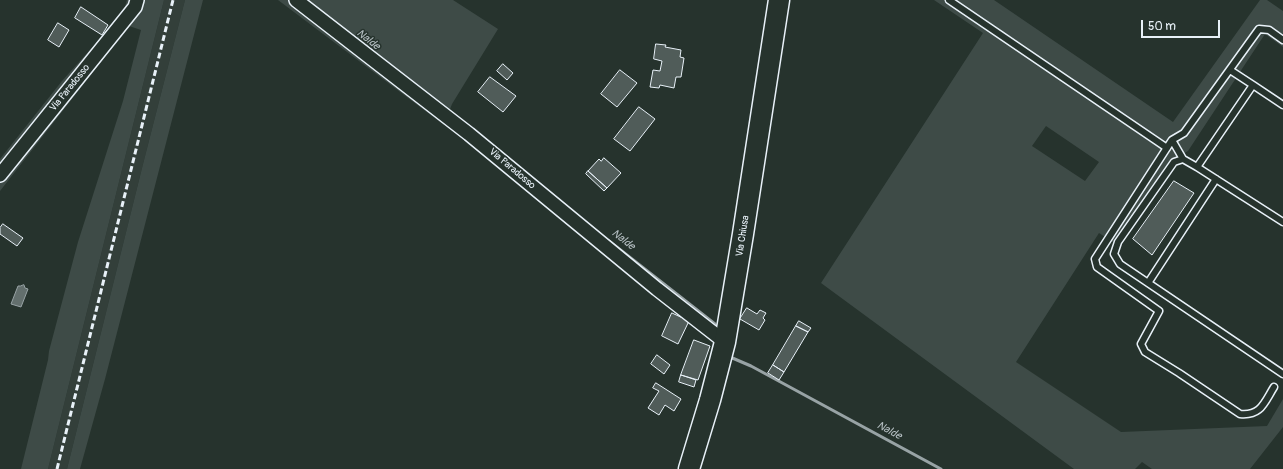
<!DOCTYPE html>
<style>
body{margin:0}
#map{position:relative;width:1283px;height:469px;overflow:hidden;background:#26332d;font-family:Pangolin,sans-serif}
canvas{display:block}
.scale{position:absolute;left:1141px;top:20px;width:79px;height:18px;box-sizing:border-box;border:2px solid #e8f1f8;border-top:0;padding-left:5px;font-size:12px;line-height:14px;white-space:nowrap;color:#e8f1f8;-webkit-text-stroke:3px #26332d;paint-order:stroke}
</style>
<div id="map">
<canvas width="1283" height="469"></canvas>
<div class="scale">50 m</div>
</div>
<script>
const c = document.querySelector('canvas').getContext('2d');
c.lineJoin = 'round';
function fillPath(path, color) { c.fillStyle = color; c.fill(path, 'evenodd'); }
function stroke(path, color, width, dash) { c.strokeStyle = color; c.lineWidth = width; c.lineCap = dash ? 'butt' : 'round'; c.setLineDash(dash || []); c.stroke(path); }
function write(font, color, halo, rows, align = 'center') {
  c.font = font + ' Pangolin,sans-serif'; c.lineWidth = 3; c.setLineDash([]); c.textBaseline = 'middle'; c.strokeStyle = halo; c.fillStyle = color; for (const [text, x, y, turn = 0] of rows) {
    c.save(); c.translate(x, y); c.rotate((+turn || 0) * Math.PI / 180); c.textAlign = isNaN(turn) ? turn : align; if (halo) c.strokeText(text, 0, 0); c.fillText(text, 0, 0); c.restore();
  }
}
fillPath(new Path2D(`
 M164,0H185L143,164L67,469H48Z`), '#333f3a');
fillPath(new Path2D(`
 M127,0H164L48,469H21L48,360L49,351L78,242L123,101L141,30L129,26L0,191V159L62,81L123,13Z
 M185,0H203L105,379L80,469H67L143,164Z
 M278,0H453L498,29L452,104L444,125Z
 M934,0H994L1173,122L1260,0H1267L1283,11V47L1265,34L1188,151L1170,161L1132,216L1113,242L1099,233L1016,362L1121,432L1267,426L1283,399V427L1250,469H1152L1142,462L1135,469H1074L821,283L983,33ZM1046,126L1099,162L1085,181L1032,146Z`), '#3e4b47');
const water = new Path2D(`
 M24,285L25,288L28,289L21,307L11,304L18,286H20Z`);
fillPath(water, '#636f6d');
stroke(water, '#98a3a5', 1);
stroke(new Path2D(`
 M609,241L715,324L718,331
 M729,354L730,357L751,366L941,469`), '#98a3a5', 3);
const building = new Path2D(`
 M81,7L108,25L102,35L75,18Z
 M58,23L69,30L59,47L48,40Z
 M656,44L666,45L665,47L681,50L680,57L684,58L681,77H676L674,88L660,85L659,88L650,87L653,70L660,71L662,61L654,59Z
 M503,64L513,73L507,80L497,71Z
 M620,70L637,83L617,107L601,94Z
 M490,77L516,96L503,112L478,92Z
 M639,107L655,119L630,151L614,139Z
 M604,158L621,173L607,188L588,171L599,159L601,161Z
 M588,171L607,188L604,191L586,174Z
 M1174,181L1194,193L1152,255L1133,239Z
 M3,224L23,238L17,246L0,234V228Z
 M747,308L757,314L760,310L766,313L763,318L765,320L759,330L740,319Z
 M672,313L689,321L678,344L662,336Z
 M799,321L811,328L808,332L796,326Z
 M796,326L808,332L784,372L773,365Z
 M694,340L710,346L698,380L681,375Z
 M657,355L670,365L664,374L651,364Z
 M773,365L784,372L779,380L768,373Z
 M681,375L696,380L694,387L679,382Z
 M656,383L681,399L674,411L665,405L659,415L648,408L659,391L653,388Z`);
fillPath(building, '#505c59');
stroke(building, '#e8f1f8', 1);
const service = new Path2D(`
 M949,0L1167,148
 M1230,70L1253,85
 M1283,105L1253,85L1197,167L1283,222
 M1172,140L1183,159
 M1197,167L1183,159L1174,162L1118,242L1114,254L1120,264L1283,374
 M1148,283L1216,179
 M1274,387C1264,403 1261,416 1240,414L1179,373L1145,352L1141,344L1159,311L1097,267L1095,259L1172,140L1184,133L1259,29L1269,30L1283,40`);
const minor = new Path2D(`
 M296,0L469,134L657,289L725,342
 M0,175L135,7L137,0`);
const primary = new Path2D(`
 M689,469L710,400L725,342L743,234L779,0`);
stroke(service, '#e8f1f8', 9);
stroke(minor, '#e8f1f8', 16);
stroke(primary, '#e8f1f8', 23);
stroke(service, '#26332d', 6);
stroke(minor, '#26332d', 13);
stroke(primary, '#26332d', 20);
stroke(new Path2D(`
 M57,469L173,0`), '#e8f1f8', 3, [6, 3]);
write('10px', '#e8f1f8', '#26332d', [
 ["Via Paradosso",70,88,-51],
 ["Via Paradosso",512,169,40],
 ["Via Chiusa",743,236,-81]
]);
write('italic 11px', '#b3bdc0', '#26332d', [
 ["Nalde",368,40,38],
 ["Nalde",623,240,38],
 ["Nalde",889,431,28]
]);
</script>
